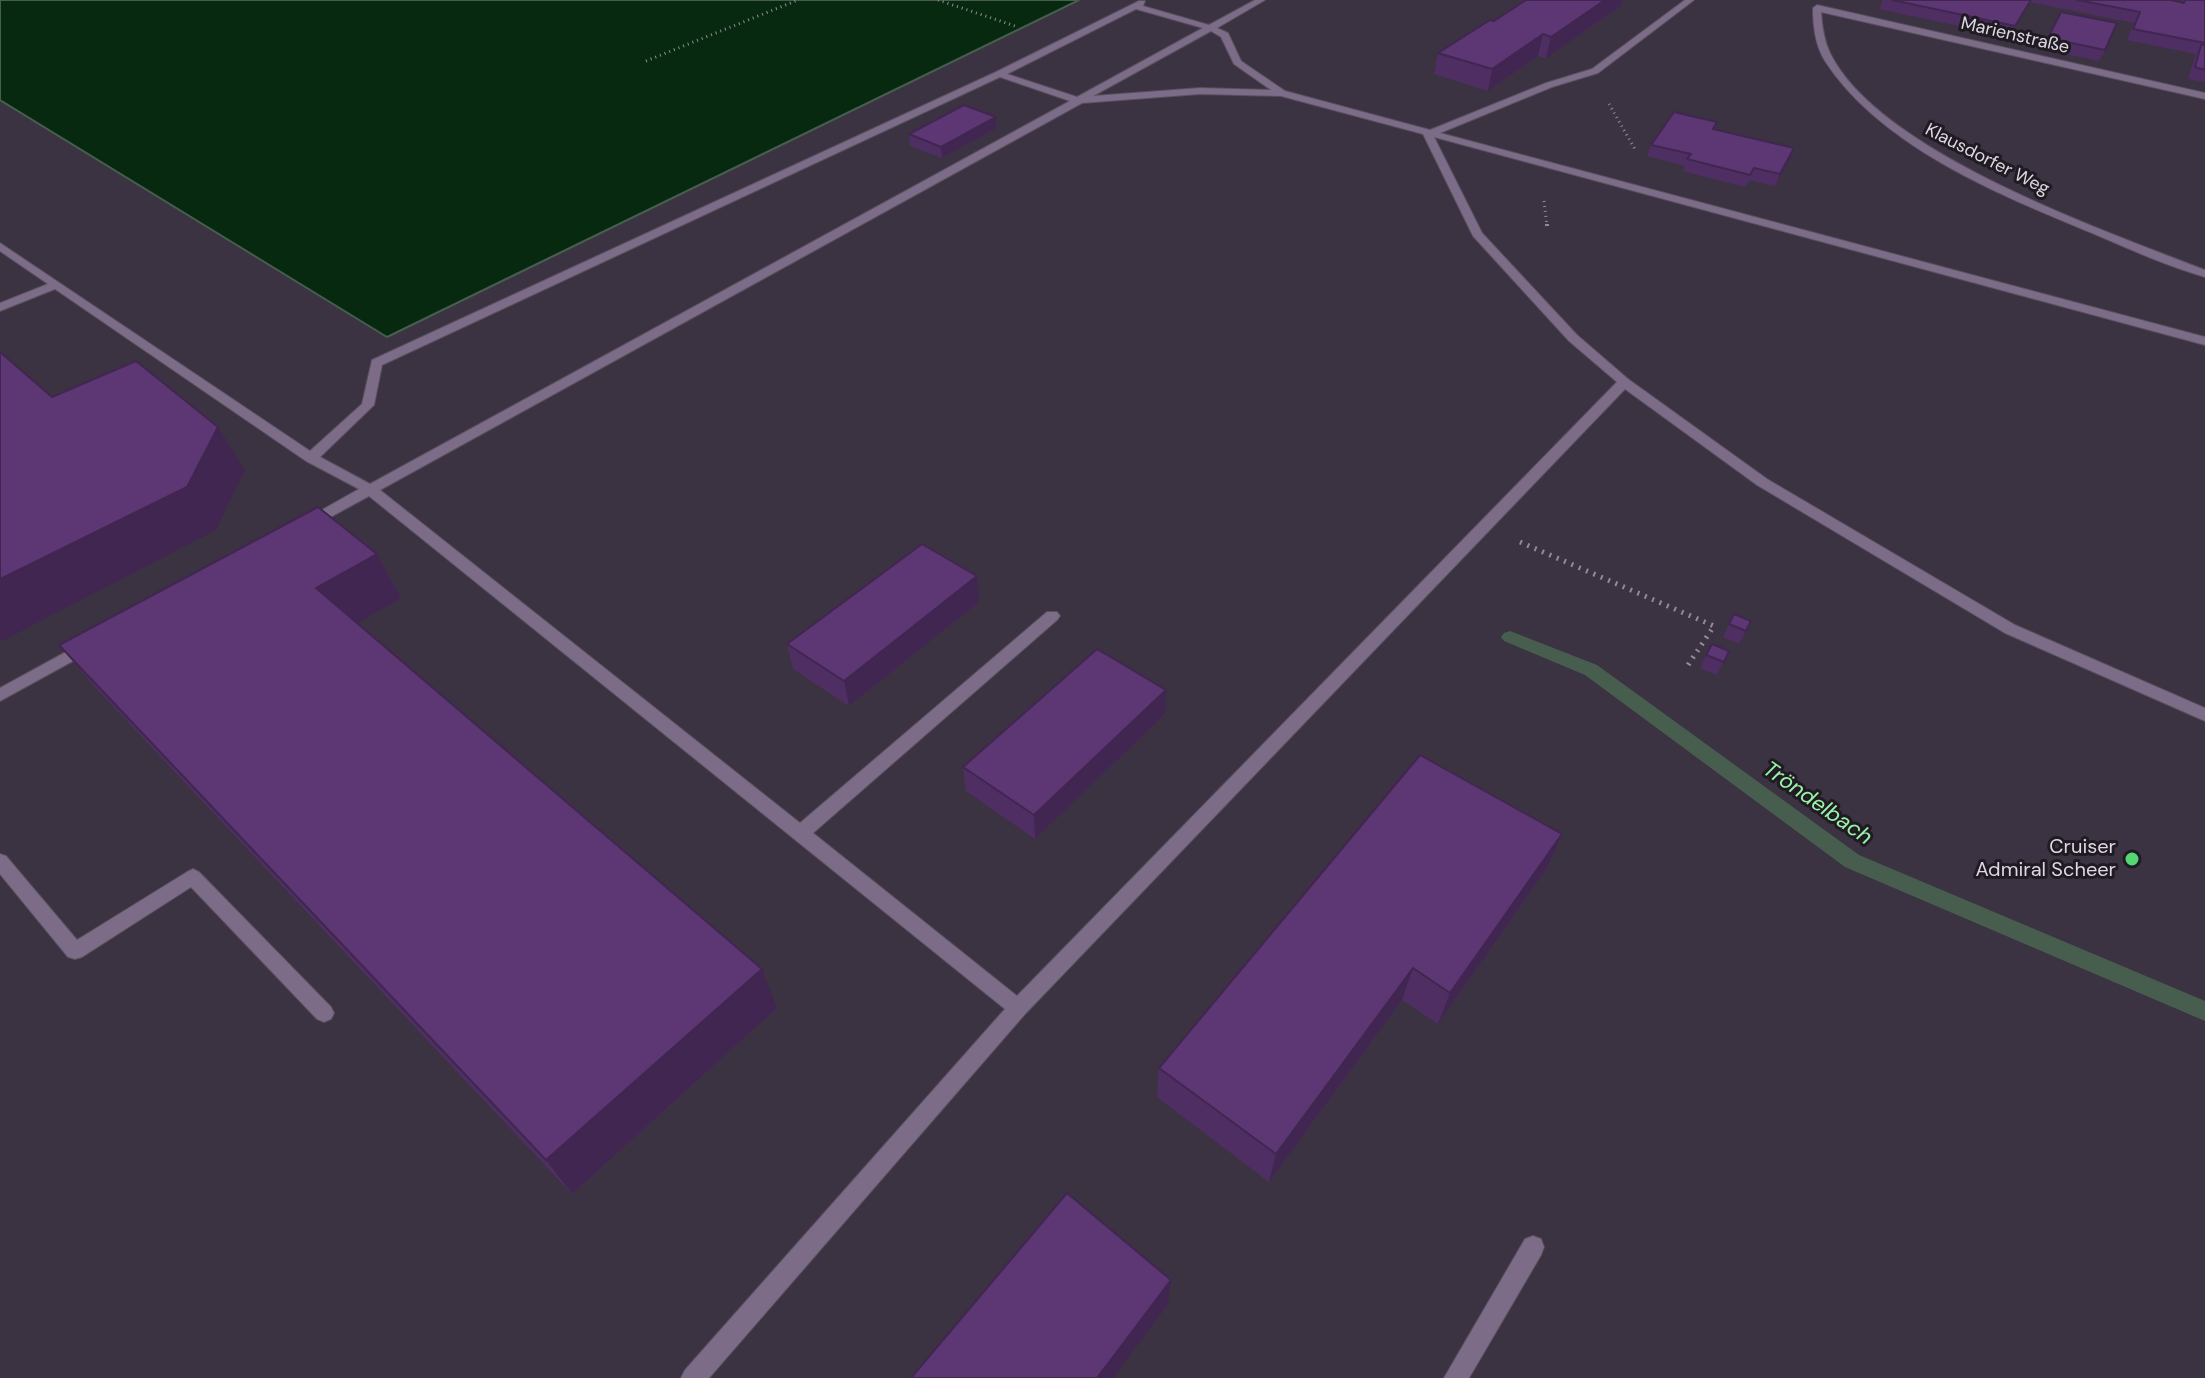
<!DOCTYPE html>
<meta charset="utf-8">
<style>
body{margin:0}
canvas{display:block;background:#3b3242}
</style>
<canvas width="2205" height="1378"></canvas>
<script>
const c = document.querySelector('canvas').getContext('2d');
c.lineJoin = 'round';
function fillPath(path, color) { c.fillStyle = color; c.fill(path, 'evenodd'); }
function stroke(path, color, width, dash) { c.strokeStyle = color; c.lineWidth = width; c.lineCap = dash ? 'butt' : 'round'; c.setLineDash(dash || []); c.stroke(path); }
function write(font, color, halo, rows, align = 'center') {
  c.font = font + ' "DM Sans",sans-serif'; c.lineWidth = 6; c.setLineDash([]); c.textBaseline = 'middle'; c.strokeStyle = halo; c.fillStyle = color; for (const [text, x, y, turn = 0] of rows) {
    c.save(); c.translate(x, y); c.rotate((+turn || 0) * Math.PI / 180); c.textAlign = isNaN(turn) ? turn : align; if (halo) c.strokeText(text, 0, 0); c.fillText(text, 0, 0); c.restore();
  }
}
const water = new Path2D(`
 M0,0H1079L387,337L0,100Z`);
fillPath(water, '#06290f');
stroke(water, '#475e4f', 2);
fillPath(new Path2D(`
 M1510,631L1597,665L1859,855L2205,1001V1021L1845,867L1585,675L1504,641L1501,637L1504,633Z`), '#475e4f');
const service = new Path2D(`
 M1255,0H1265L1217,28L1228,33L1241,61L1285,91L1430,130L1546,83L1592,69L1685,0H1694L1598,73L1552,87L1440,133L2205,337V345L1434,137L1482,233L1577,335L1628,379L1767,479L2015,625L2205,708V721L2005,633L1757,485L1625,389L1025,1014L709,1378H681L685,1370L1005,1009L369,496L314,526H304L302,523L304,520L359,489L306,461L55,289L0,311V303L48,284L0,251V243L310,451L362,404L372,360L996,72L1139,1H1145L1143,6L1209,25ZM1136,9L1203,28L1077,97L1007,74ZM1211,31L1221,37L1234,64L1271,90L1200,88L1093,96ZM1000,77L1070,101L370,484L320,457L374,405L382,365ZM1200,94L1281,96L1423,134L1473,236L1569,341L1617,382L1017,996L813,833L1057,620L1060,616L1057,612H1047L800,823L380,490L1082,103Z
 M86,641L91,643L94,647L91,651L0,701V688Z
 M0,854L6,856L77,940L187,872L193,869L199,872L331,1007L334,1013L331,1019L324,1022L317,1019L191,887L82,957L75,959L68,957L0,874Z
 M1533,1236L1541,1239L1544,1247L1541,1255L1469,1378H1444L1525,1239Z`);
const minor = new Path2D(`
 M1817,5L2205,93V99L1821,12C1822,26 1824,40 1830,53C1878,152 2105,231 2205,270V277C2167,266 2129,249 2092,233C2000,195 1881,147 1825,61C1815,45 1813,26 1813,8Z`);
stroke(service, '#58505f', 2);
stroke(minor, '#58505f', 2);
stroke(new Path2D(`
 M938,0L1015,26
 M646,61L798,0
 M1609,104L1636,151
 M1544,201L1547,226`), '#928a97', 3, [1, 4]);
stroke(new Path2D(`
 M1547,224V228`), '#928a97', 4, [2, 5]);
stroke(new Path2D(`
 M1520,542L1714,626L1688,665`), '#928a97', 5, [2, 6]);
fillPath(service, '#7c6c88');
fillPath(minor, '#7c6c88');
fillPath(new Path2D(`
 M1526,0H1623L1621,6L1546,58L1538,56L1488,91L1434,74L1438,53L1494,21Z
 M1883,0H2171L2182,2L2183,0H2205V82L2188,79L2196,54L2127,40L2134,23L2030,2L2010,37L1879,9Z
 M2061,12L2105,50L2099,61L2043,49Z
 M996,117V128L942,158L910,146L909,134Z
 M1715,129L1790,159L1775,186L1749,180L1745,187L1683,171L1685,166L1647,156L1651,145Z
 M377,554L401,598L357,623L777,1008L572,1194L96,688L59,645Z
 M979,602L849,706L793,669L787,644Z
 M1734,614L1751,621L1739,644L1723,637Z
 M1712,644L1729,651L1717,675L1700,668Z
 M1165,714L1035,839L966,791L963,767Z
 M1562,834L1547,868L1438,1024L1402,1000L1269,1182L1157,1097L1159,1068Z`), '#4f2f63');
fillPath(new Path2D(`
 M1605,0H1623L1621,6L1546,58L1551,37Z
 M1543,34L1538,56L1488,91L1492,69Z
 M996,117V128L942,158L941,147Z
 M1794,148L1790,159L1775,186L1780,174Z
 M218,427L245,470L216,530L2,641L0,639V579Z
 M377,554L401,598L343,632L316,588Z
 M977,576L979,602L849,706L844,681Z
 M1166,690L1165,714L1035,839L1034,815Z
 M1562,834L1547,868L1438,1024L1450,993Z
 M1413,968L1402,1000L1269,1182L1276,1154Z
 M762,969L777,1008L572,1194L546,1160Z
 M1171,1280L1168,1304L1113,1378H1097Z`), '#402650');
const building = new Path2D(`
 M1526,0H1605L1551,37L1543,34L1492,69L1438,53L1490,20L1494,21Z
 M1892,0H2031L2015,26Z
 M2077,0H2171L2184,3L2185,0H2205V43L2133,29L2140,12Z
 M2061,12L2117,23L2105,50L2048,38Z
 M2201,45H2205V70L2195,67Z
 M964,105L996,117L941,147L909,134Z
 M1674,112L1717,122L1713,129L1794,148L1780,174L1754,168L1750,175L1687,159L1691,154L1651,145Z
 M0,352L52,397L136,361L218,427L187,487L0,579Z
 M318,507L377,554L316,588L762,969L546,1160L59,645Z
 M922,544L977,576L844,681L787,644Z
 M1734,614L1751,621L1746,631L1729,624Z
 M1712,644L1729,651L1724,662L1706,655Z
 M1097,649L1166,690L1034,815L963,767Z
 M1420,755L1562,834L1450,993L1413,968L1276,1154L1159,1068Z
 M1067,1193L1171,1280L1097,1378H911Z`);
fillPath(building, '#5c3773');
stroke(building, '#402650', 2);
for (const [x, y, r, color] of [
 [2132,859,8,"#53d673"]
]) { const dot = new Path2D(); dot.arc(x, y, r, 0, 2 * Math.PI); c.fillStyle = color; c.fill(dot); stroke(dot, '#201b23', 3); }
write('18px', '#ded8e3', '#201b23', [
 ["Marienstraße",2015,36,13],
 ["Klausdorfer Weg",1987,160,27]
]);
write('20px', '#ded8e3', '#201b23', [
 ["Cruiser",2116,848],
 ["Admiral Scheer",2116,871]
], 'right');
write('italic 22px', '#99f3a8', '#201b23', [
 ["Tröndelbach",1817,804,35]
]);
</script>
